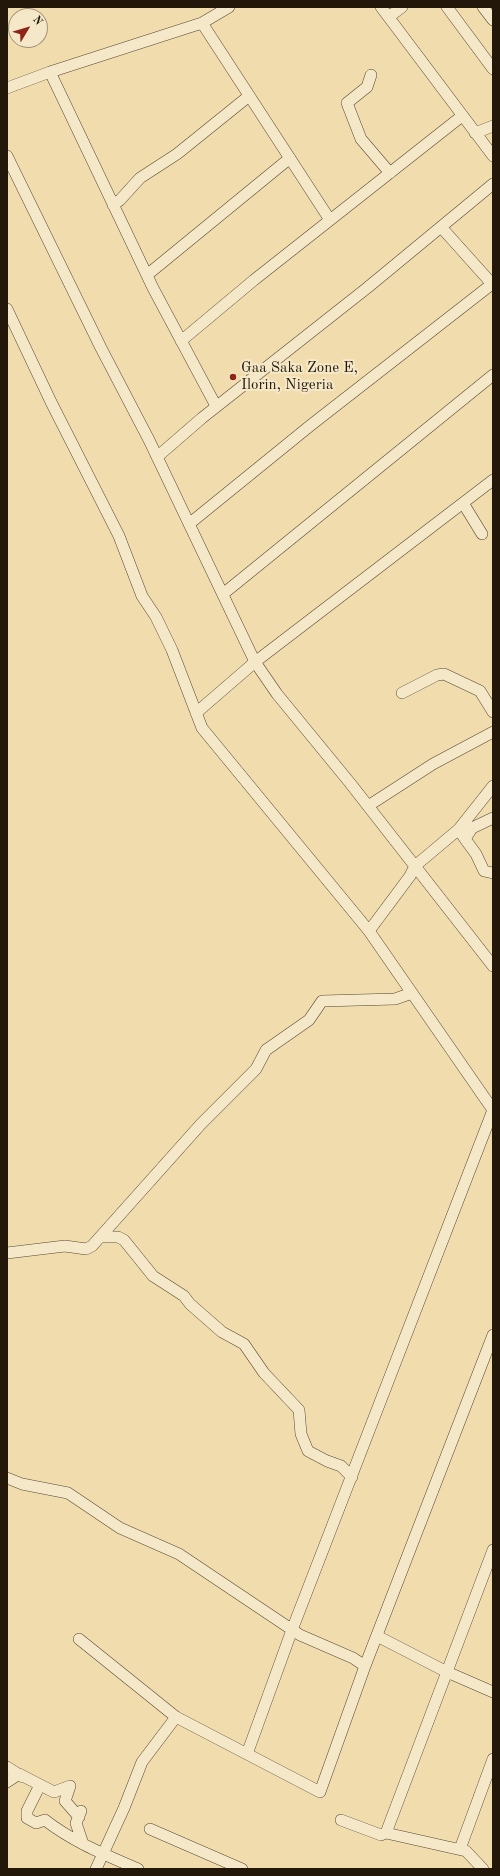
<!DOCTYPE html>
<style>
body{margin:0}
#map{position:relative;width:500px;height:1876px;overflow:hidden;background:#f0dcac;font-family:"Old Standard TT",serif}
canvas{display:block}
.frame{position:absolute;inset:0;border:8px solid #221709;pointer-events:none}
.north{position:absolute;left:8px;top:8px;width:40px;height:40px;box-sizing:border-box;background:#f5e8c9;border:1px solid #a1947c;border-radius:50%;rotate:52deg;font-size:11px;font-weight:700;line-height:16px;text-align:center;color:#221709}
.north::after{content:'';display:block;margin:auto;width:14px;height:18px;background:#8f2418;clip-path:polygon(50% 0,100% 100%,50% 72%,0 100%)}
</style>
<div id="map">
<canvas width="500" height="1876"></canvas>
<div class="frame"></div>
<div class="north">N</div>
</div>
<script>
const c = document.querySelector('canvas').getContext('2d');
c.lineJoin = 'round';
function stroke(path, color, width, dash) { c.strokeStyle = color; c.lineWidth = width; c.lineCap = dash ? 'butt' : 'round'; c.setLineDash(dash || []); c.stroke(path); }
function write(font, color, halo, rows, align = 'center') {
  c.font = font + ' "Old Standard TT",serif'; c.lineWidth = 4; c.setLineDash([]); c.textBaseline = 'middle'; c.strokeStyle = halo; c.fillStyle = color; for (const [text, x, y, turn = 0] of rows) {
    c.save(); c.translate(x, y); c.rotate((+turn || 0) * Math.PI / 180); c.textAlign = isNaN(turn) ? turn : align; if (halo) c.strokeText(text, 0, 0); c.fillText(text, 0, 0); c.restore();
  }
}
const minor = new Path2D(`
 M381,7L493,156
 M447,7L493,69
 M483,7L493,20
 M390,16L402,7
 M202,23L229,7
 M50,72L202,23L330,220
 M371,75L367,87L347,103L361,139L390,173
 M7,88L50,72L153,288L216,406
 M475,133L493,126
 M7,156L101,348L149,440L255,662L277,694L350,783L493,966
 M113,205L120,200L140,178L177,154L249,96
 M441,227L493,285
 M147,275L290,158
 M7,309L51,402L119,536L142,596L156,617L172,650L202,728L369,931L493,1110
 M181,341L254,280L462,116
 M157,457L202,418L367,288L493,184
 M463,503L482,534
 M189,524L311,425L492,284
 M223,594L493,375
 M402,693L437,675L444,674L480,691L493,712
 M196,713L255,662L493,480
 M368,806L433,764L493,732
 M461,833L465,839L472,828L493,818
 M465,839L476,854L484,871L493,873
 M369,931L410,876L415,866L459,829L493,786
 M100,1237H118L124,1240L153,1276L184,1296L190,1304L222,1332L244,1344L264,1373L299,1410L301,1434L308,1451L327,1461L341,1466L352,1477
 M7,1253L65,1246L86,1249L92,1246L201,1124L256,1069L266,1050L309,1020L322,1001L395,999L412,993
 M7,1478L22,1484L68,1493L120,1528L179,1554L300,1635L353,1658L365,1666L493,1335
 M377,1636L447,1672L493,1692
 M79,1639L176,1717L320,1792L365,1666
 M247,1754L292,1630L493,1110
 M7,1767L23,1777
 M7,1782L19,1774L54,1792L70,1786L65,1801L79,1817
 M39,1787L27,1811V1818L36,1823L45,1820C73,1842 106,1855 138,1869
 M81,1811L76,1823L83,1844
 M341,1820L381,1835L386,1833
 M150,1829L242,1869
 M460,1849L493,1759
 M96,1869L124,1808L142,1762L176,1717
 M483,1869L466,1851L386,1833L493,1550`);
stroke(minor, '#564832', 12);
stroke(minor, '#f5e8c9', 11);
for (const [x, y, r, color] of [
 [233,377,4,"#8f2418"]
]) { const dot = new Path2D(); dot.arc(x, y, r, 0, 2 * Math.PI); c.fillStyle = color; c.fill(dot); stroke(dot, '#f5e8c9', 1.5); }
write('15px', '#221709', '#f5e8c9', [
 ["Gaa Saka Zone E,",241,368],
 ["Ilorin, Nigeria",241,385]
], 'left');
</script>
